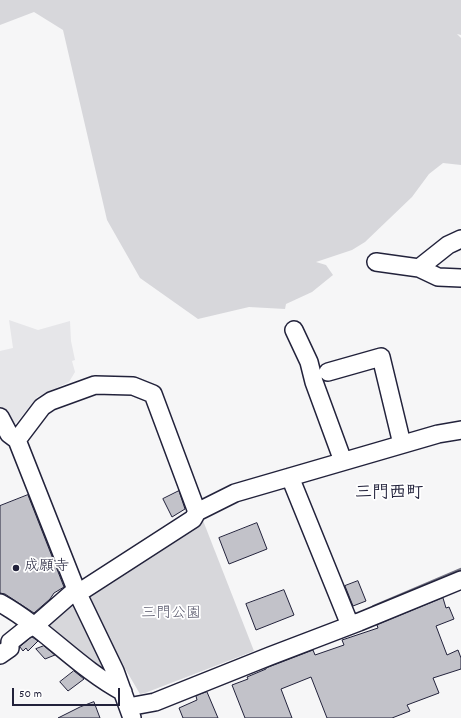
<!DOCTYPE html>
<meta charset="utf-8">
<style>
body{margin:0}
#map{position:relative;width:461px;height:718px;overflow:hidden;background:#f6f6f7;font-family:Dekko,sans-serif}
canvas{display:block}
.scale{position:absolute;left:12px;top:688px;width:108px;height:18px;box-sizing:border-box;border:2px solid #22223b;border-top:0;padding-left:5px;font-size:12px;line-height:14px;white-space:nowrap;color:#22223b;-webkit-text-stroke:3px #fff;paint-order:stroke}
</style>
<div id="map">
<canvas width="461" height="718"></canvas>
<div class="scale">50 m</div>
</div>
<script>
const c = document.querySelector('canvas').getContext('2d');
c.lineJoin = 'round';
function fillPath(path, color) { c.fillStyle = color; c.fill(path, 'evenodd'); }
function stroke(path, color, width, dash) { c.strokeStyle = color; c.lineWidth = width; c.lineCap = dash ? 'butt' : 'round'; c.setLineDash(dash || []); c.stroke(path); }
function write(font, color, halo, rows, align = 'center') {
  c.font = font + ' Dekko,"Klee One",sans-serif'; c.lineWidth = 3.5; c.setLineDash([]); c.textBaseline = 'middle'; c.strokeStyle = halo; c.fillStyle = color; for (const [text, x, y, turn = 0] of rows) {
    c.save(); c.translate(x, y); c.rotate((+turn || 0) * Math.PI / 180); c.textAlign = isNaN(turn) ? turn : align; if (halo) c.strokeText(text, 0, 0); c.fillText(text, 0, 0); c.restore();
  }
}
fillPath(new Path2D(`
 M9,320L38,330L70,321L71,341L75,360L72,361L75,372L69,382L37,397L13,427L3,414L0,407V351L13,348Z`), '#e6e6e9');
fillPath(new Path2D(`
 M0,0H461V35L457,34L461,38V165L443,163L429,174L412,197L365,242L352,250L316,262L326,265L333,275L312,292L286,304L285,309L249,307L198,319L140,278L107,220L63,30L34,12L0,25Z
 M202,518L254,651L145,693L140,694L93,614L86,595Z
 M74,597L109,674L106,678L42,623Z`), '#d7d7db');
stroke(new Path2D(`
 M374,607L461,570`), '#767685', 4.5);
const building = new Path2D(`
 M179,491L185,509L172,517L163,499Z
 M28,495L64,587L54,593L50,599L34,613L5,594L0,593V506Z
 M257,523L267,549L229,564L219,538Z
 M358,581L366,601L353,606L345,586Z
 M284,590L294,615L256,630L246,604Z
 M443,598L446,608L449,607L454,619L436,626L447,655L458,650L461,658V669L433,678L439,693L407,705L410,711L392,718H327L311,677L281,689L292,718H245L232,685L248,679L247,677L266,669V668L313,650L315,655L344,645L342,640L378,628L377,625Z
 M32,637L38,641L28,651L26,648L23,651L20,647Z
 M44,646L55,655L45,659L36,649Z
 M74,671L84,679L68,691L60,682Z
 M207,692L218,718H183L179,708L197,700L196,696Z
 M94,702L100,718H58L80,707Z`);
fillPath(building, '#c2c2c9');
stroke(building, '#22223b', 1);
const minor = new Path2D(`
 M376,262L419,268L438,277L461,278
 M419,268L448,245L461,239
 M294,330L309,362L314,382L343,461
 M328,372L381,357L402,444
 M0,417L9,434L17,440L77,592L115,671L132,718
 M17,440L42,407L51,401L95,385L133,386L153,394L197,512
 M290,477L350,625
 M0,603C45,628 78,668 123,692
 M0,655L10,648V642L25,630L39,622L71,594L83,590L193,519L197,512L235,493L438,434L461,430
 M128,707L155,702L270,656L359,622L461,580`);
stroke(minor, '#22223b', 20);
stroke(minor, '#fff', 17);
for (const [x, y, r, color] of [
 [16,568,4,"#22223b"]
]) { const dot = new Path2D(); dot.arc(x, y, r, 0, 2 * Math.PI); c.fillStyle = color; c.fill(dot); stroke(dot, '#fff', 1.5); }
write('15px', '#22223b', '#fff', [
 ["成願寺",24,568]
], 'left');
write('15px', '#58586b', '#fff', [
 ["三門公園",171,615]
]);
write('bold 17px', '#22223b', '#fff', [
 ["三門西町",389,495]
]);
</script>
